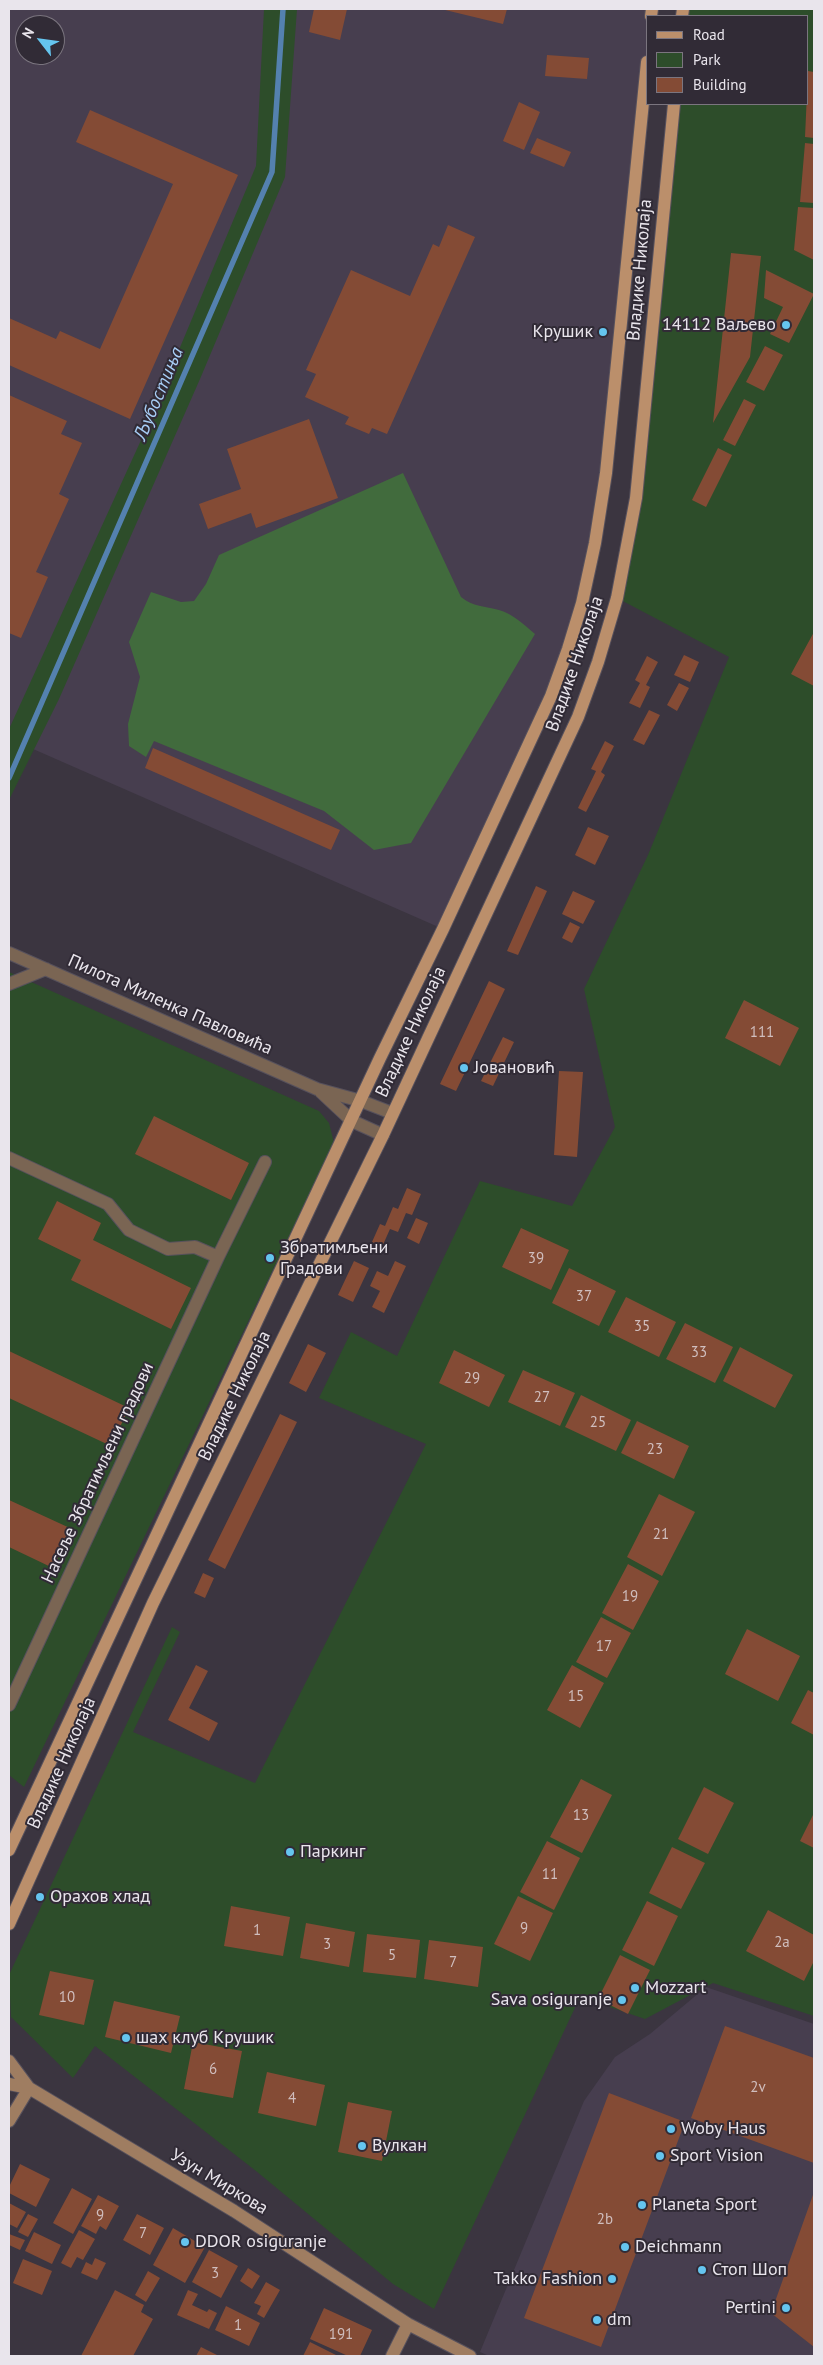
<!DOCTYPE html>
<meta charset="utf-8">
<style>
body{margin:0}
#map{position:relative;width:823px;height:2365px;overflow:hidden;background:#3b3540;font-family:"PT Sans",sans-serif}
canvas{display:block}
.frame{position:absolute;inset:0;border:10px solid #e9e5ec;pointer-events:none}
.legend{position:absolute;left:646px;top:15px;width:162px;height:90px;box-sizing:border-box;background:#312b36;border:1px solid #7b757f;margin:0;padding:6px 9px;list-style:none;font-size:15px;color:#e9e5ec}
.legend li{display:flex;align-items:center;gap:10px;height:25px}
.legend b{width:25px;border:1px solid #7b757f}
.north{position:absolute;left:15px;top:15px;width:50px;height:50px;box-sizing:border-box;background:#312b36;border:1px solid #7b757f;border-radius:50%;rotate:300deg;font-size:14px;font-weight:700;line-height:20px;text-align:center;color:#e9e5ec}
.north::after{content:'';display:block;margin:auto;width:18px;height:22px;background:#65c5ef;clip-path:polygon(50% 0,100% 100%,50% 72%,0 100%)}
</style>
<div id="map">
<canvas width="823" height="2365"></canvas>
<div class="frame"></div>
<ul class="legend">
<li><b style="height:6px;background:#bb8f6b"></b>Road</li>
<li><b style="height:14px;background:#2d4d2a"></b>Park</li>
<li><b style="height:14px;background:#844b35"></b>Building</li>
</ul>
<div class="north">N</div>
</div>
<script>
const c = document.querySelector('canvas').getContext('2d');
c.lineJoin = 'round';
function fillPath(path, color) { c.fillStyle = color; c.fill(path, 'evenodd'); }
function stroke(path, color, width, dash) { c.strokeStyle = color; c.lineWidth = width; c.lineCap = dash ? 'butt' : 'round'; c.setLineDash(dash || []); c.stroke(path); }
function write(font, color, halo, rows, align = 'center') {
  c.font = font + ' "PT Sans",sans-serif'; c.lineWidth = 4; c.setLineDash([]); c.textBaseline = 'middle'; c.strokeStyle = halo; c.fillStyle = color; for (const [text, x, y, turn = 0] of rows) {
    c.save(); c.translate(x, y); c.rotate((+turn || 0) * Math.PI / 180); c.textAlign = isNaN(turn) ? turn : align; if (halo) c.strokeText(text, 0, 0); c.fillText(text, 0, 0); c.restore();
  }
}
fillPath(new Path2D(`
 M9,9H652L647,16V62L606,473L568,649L443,929L24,745L9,778ZM25,25H55V55H25Z
 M706,1987L814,2024V2356H489L480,2352L584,2101L615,2057L650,2034Z`), '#473e4f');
fillPath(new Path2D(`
 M264,9H297L285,177L200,379L59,699L9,800V729L142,438L256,166Z
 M683,9H814V2016L713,1983L645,2019L580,1997L434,2309L393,2284L256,2171L95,2046L73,2078L11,2017L9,1975L172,1627L180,1632L133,1732L255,1783L426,1444L319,1398L351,1332L397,1356L480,1181L572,1206L615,1127L584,989L648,855L729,657L617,598L623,574L674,104H807V16H683Z
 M9,972L319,1111L329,1123L334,1143L24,1787L9,1775Z`), '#2d4d2a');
fillPath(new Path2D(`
 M403,473L461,597C473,607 485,606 499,610C513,614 523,624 535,634L411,843L374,850L324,811L154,741L146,757L129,746L128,724L140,677L129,642L151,592L181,602L194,601L206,584L219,555Z`), '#416b3d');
stroke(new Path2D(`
 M9,778L272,172L283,9`), '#5481af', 5.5);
fillPath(new Path2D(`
 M314,9H347L340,40L309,32Z
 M441,9H507L503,24Z
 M547,55L589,58L587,79L545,76Z
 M808,71L814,72V138L805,137Z
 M519,102L540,112L524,150L503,141Z
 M90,110L238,175L130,419L9,365V318L56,339L60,331L100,349L173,184L76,142Z
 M537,138L571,152L564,167L530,153Z
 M805,143L814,144V203L800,202Z
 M798,207L814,208V260L794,250Z
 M448,225L475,237L387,434L372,428L369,434L345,424L349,417L305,397L316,374L306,370L351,270L410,296L433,244L439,247Z
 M731,253L761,256L750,357L713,423Z
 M766,270L814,294L789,343L770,334L783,307L764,298Z
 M765,346L783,355L764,391L746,382Z
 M9,395L67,421L61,434L82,443L59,494L69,499L36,572L48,577L21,638L9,633Z
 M744,399L756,405L735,446L723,440Z
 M309,419L338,498L256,528L251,513L208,529L199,504L241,489L227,449Z
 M718,448L732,455L706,507L692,500Z
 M814,632V686L791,674Z
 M684,655L699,662L690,682L674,675Z
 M647,656L658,662L646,685L650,687L640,708L629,703L640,683L635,680Z
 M679,683L689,688L677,711L667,705Z
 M649,710L660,715L644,745L633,740Z
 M605,741L614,746L601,772L605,775L586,812L578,808L596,771L591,769Z
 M153,748L340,830L331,850L145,768Z
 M588,827L609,836L595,865L575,855Z
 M536,886L547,891L518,955L507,951Z
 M573,891L595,901L583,924L562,914Z
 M570,922L580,927L572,943L562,938Z
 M489,981L505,989L456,1091L440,1084Z
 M744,1000L799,1028L780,1066L725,1038Z
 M503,1037L514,1042L493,1086L481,1081Z
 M559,1071L583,1072L577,1157L554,1155Z
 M154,1116L249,1163L231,1200L135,1154Z
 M407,1188L421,1194L412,1215L406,1213L398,1232L390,1229L382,1247L372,1242L380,1224L385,1226L393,1207L398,1209Z
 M57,1201L101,1223L93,1240L191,1288L171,1329L71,1280L81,1260L38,1239Z
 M416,1218L428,1223L419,1244L407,1238Z
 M521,1228L569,1250L551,1290L502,1267Z
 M354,1261L369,1268L353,1302L338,1295Z
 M395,1261L406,1266L384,1313L372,1307L380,1291L370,1286L377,1271L388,1276Z
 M569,1268L616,1291L599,1326L552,1303Z
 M626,1297L676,1322L659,1357L608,1332Z
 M685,1323L733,1347L715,1383L666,1359Z
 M308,1344L326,1353L306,1392L289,1383Z
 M740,1347L793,1375L775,1408L723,1381Z
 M454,1350L505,1375L489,1407L439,1383Z
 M9,1351L129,1408L111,1446L9,1398Z
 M523,1370L575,1393L560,1426L508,1402Z
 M581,1395L631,1420L616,1451L565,1427Z
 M280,1414L297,1422L225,1569L208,1560Z
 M637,1421L689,1446L674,1479L621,1453Z
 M659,1494L695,1512L662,1576L627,1557Z
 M9,1500L72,1529L53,1568L9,1547Z
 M628,1564L659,1581L633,1630L602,1613Z
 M203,1573L214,1578L205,1598L194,1593Z
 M601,1617L631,1633L607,1678L576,1662Z
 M747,1629L800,1656L778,1701L725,1674Z
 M196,1665L208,1671L189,1708L218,1723L209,1741L168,1720Z
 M572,1665L604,1683L580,1728L547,1710Z
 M808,1690L814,1693V1735L791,1723Z
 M581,1779L612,1795L582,1853L550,1837Z
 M704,1787L734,1803L708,1854L678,1839Z
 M814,1813V1848L800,1841Z
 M547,1841L580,1858L554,1910L520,1892Z
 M672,1847L705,1863L681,1909L649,1893Z
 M518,1896L553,1913L530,1961L494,1944Z
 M647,1901L678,1916L654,1966L622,1950Z
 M231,1906L290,1917L283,1956L224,1946Z
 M768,1910L814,1935V1961L804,1981L746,1951Z
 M306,1923L355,1932L349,1967L300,1958Z
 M367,1934L420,1940L416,1978L363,1972Z
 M429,1940L483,1947L478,1987L424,1979Z
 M620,1955L650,1970L628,2014L598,1999Z
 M50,1971L94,1980L84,2025L39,2015Z
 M114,2001L180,2016L171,2053L105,2037Z
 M725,2026L814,2058V2163L691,2118Z
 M193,2042L242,2051L233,2098L184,2089Z
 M267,2072L325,2085L316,2126L258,2113Z
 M609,2093L685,2122L601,2347L524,2318Z
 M348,2102L392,2111L382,2161L338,2152Z
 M20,2164L50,2179L36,2207L9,2193V2187Z
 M72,2188L92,2199L73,2234L53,2223Z
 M814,2192V2347L771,2313Z
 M98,2195L119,2206L106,2230L100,2226L96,2234L81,2226Z
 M9,2203L26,2212L17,2228L9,2224Z
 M28,2214L38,2219L28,2237L18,2232Z
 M137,2214L164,2228L150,2255L123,2240Z
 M173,2228L205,2247L185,2283L153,2265Z
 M79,2230L95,2239L83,2260L77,2257L71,2268L61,2263Z
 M34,2232L61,2245L52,2264L25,2251Z
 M9,2234L25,2240L20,2250L9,2245Z
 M209,2250L238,2266L221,2298L192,2282Z
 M95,2258L106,2263L97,2280L81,2273L86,2262L92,2265Z
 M23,2259L52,2271L42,2295L13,2283Z
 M248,2268L260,2276L252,2289L240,2281Z
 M148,2271L160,2278L146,2302L135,2295Z
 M266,2282L280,2290L264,2318L257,2314L261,2306L254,2303Z
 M115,2290L144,2305L141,2312L153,2319L133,2356H81Z
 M188,2290L198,2294L192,2305L207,2312L209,2309L217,2313L209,2329L177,2315Z
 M226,2306L260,2323L249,2346L215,2330Z
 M324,2308L372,2330L360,2356H348L310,2339Z
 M310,2342L338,2356H303Z
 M201,2347L219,2356H196Z`), '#844b35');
const street = new Path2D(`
 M9,953L317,1089L361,1101L392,1113
 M9,984L46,969
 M321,1092L352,1121L383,1135
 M9,1158L108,1204L129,1230L168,1249L195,1247L218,1257L265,1162
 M9,1705L218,1257`);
const secondary = new Path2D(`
 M9,2061L29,2088L234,2211L408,2324L470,2356
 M9,2084L29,2088
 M9,2121L29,2088
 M392,2356L408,2324`);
const primary = new Path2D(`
 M651,16L652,9
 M682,16L683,9
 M9,1850L380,1058L443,929L551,696L568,649L582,603L595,543L606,473L647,62
 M9,1924L153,1603L383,1135L578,717L598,662L617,598L636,498L674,104`);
stroke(street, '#57515c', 14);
stroke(secondary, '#57515c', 14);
stroke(primary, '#57515c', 14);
stroke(street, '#7a6553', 12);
stroke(secondary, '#9f7d61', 12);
stroke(primary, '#bb8f6b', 12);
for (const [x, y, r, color] of [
 [786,325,5,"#65c5ef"],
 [603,332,5,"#65c5ef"],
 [464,1068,5,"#65c5ef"],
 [270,1258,5,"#65c5ef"],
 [290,1852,5,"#65c5ef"],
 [40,1897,5,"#65c5ef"],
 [635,1988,5,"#65c5ef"],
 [622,2000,5,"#65c5ef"],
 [126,2038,5,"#65c5ef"],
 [671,2129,5,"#65c5ef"],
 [362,2146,5,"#65c5ef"],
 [660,2156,5,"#65c5ef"],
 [642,2205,5,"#65c5ef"],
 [185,2242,5,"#65c5ef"],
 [625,2247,5,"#65c5ef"],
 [702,2270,5,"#65c5ef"],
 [612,2279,5,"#65c5ef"],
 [786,2308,5,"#65c5ef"],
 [597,2320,5,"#65c5ef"]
]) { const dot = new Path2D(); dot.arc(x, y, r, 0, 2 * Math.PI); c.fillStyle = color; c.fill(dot); stroke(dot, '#312b36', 2); }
write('15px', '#d0bebe', null, [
 ["111",762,1033],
 ["39",536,1259],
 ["37",584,1297],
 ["35",642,1327],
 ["33",699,1353],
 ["29",472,1379],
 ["27",542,1398],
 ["25",598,1423],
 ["23",655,1450],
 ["21",661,1535],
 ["19",630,1597],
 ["17",604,1647],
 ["15",576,1697],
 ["13",581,1816],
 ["11",550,1875],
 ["9",524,1929],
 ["1",257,1931],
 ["2a",782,1943],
 ["3",327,1945],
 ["5",392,1956],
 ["7",453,1963],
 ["10",67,1998],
 ["6",213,2070],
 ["2v",758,2088],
 ["4",292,2099],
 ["9",100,2216],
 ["2b",605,2220],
 ["7",143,2234],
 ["3",215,2274],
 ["1",238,2326],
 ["191",341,2335]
]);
write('18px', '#e9e5ec', '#312b36', [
 ["Владике Николаја",640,270,-85],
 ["Владике Николаја",575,664,-71],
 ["Пилота Миленка Павловића",170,1005,24],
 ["Владике Николаја",411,1032,-65],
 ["Владике Николаја",235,1396,-64],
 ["Насеље Збратимљени градови",98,1473,-65],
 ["Владике Николаја",62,1763,-66],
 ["Узун Миркова",219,2182,31]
]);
write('18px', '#e9e5ec', '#312b36', [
 ["14112 Ваљево",776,325,"right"],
 ["Крушик",593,332,"right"],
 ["Јовановић",474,1068],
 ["Збратимљени",280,1248],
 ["Градови",280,1269],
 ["Паркинг",300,1852],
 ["Орахов хлад",50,1897],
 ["Mozzart",645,1988],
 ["Sava osiguranje",612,2000,"right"],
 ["шах клуб Крушик",136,2038],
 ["Woby Haus",681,2129],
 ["Вулкан",372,2146],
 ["Sport Vision",670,2156],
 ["Planeta Sport",652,2205],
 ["DDOR osiguranje",195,2242],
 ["Deichmann",635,2247],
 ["Стоп Шоп",712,2270],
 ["Takko Fashion",602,2279,"right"],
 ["Pertini",776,2308,"right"],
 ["dm",607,2320]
], 'left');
write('italic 19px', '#a7cdf5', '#312b36', [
 ["Љубостиња",159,394,-67]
]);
</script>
